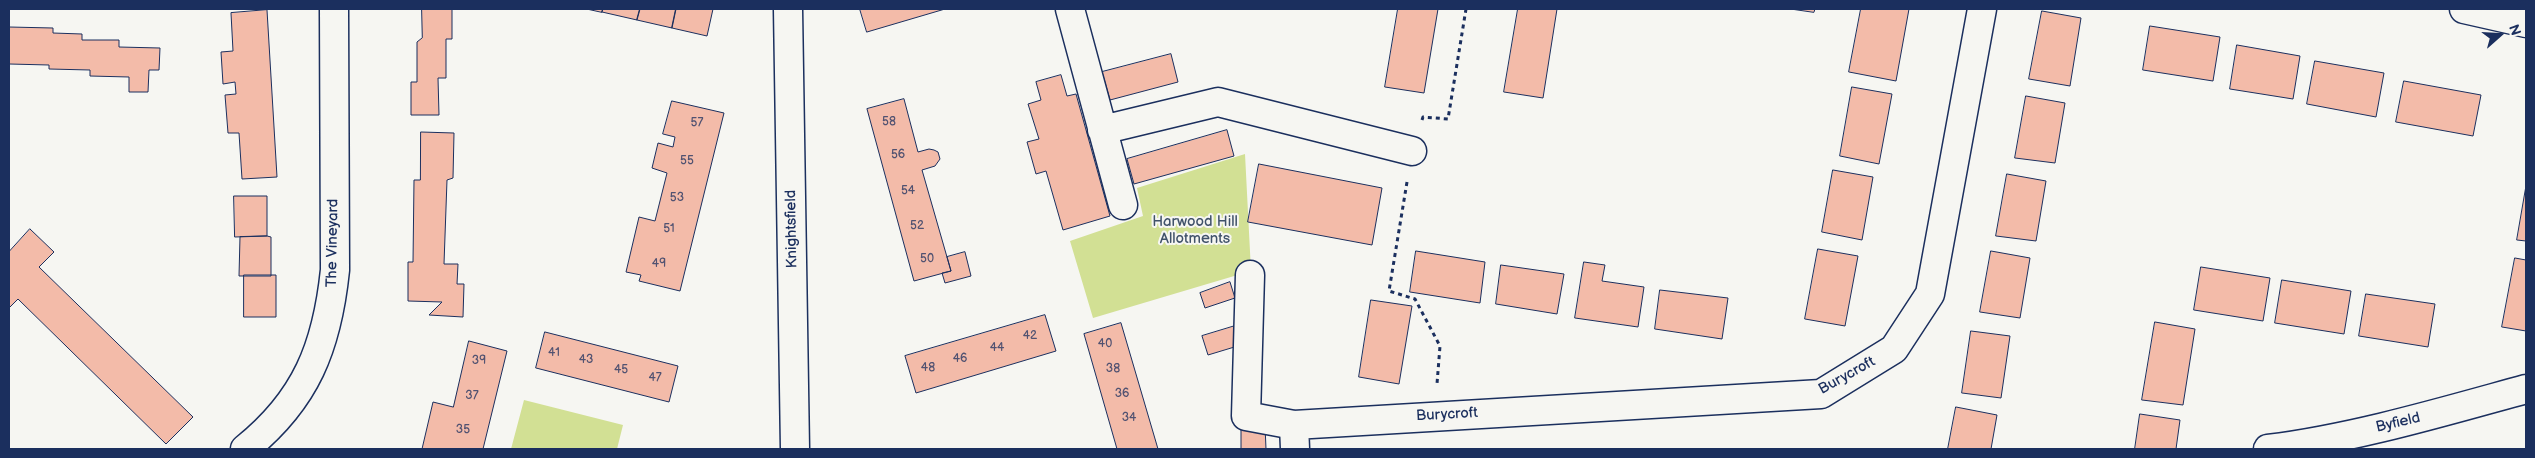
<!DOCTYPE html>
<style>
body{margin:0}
#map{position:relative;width:2535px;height:458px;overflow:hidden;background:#f6f6f2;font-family:"Balsamiq Sans",sans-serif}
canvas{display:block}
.frame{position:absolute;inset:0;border:10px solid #1b2f5e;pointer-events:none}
.north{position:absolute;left:2475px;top:10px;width:50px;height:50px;-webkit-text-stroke:4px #f6f6f2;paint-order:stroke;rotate:71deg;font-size:14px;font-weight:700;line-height:20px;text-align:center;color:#1b2f5e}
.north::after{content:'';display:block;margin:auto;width:18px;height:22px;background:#1b2f5e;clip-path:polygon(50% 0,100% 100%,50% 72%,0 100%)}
</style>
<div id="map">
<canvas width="2535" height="458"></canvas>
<div class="frame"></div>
<div class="north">N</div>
</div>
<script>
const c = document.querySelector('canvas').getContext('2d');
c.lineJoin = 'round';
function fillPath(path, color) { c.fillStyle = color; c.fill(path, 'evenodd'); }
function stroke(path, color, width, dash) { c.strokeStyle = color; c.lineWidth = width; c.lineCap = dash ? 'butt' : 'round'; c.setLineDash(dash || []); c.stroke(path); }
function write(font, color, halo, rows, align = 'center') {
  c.font = font + ' "Balsamiq Sans",sans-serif'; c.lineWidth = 4; c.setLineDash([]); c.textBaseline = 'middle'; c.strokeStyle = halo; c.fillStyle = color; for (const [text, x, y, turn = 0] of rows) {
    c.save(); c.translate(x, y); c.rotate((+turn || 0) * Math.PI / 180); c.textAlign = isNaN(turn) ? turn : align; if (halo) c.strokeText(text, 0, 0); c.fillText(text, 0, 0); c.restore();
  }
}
fillPath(new Path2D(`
 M1245,154L1251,271L1093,318L1070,241L1143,216L1137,188Z
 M524,400L623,425L617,449H511Z`), '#d2e094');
const building = new Path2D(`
 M422,9H452V39H446V78H438L439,115H411V82H417V42L422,38Z
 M587,9H603L602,12Z
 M603,9H640L637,20L602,12Z
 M640,9H676L672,28L637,20Z
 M676,9H713L707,36L672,28Z
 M860,9H945L867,32Z
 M1398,9H1438L1424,93L1385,87Z
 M1518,9H1557L1543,98L1504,92Z
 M1791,9H1815L1814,12Z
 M1861,9H1909L1896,81L1849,72Z
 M267,10L277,177L242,179L239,133H228L225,95L236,94L235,82L223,84L221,52L233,51L231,13Z
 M2042,11L2081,18L2070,86L2029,79Z
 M2150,26L2220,37L2213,81L2143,70Z
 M9,27L53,28V33L82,34V40H119V47L160,48L159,70H149L148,92H129V77L90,76V70L49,69V65L9,64Z
 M2237,45L2300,56L2293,99L2230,89Z
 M1171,54L1178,82L1110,100L1102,72Z
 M2315,61L2384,73L2376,117L2307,104Z
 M1061,75L1067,96L1076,94L1110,216L1063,230L1046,171L1036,174L1027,142L1039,139L1028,104L1041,100L1036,82Z
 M2404,81L2481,95L2473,136L2396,122Z
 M1852,87L1892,94L1879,164L1840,156Z
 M2026,96L2065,103L2055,163L2015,158Z
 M904,99L918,152L929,149L934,150L938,152L940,159L935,166L922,170L951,271L914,281L867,109Z
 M672,101L724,113L680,291L639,281L641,275L626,272L639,217L655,221L667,173L652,168L658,143L673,147L675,137L663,134Z
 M1227,130L1234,156L1134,184L1127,159Z
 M421,132L454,133L453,178L447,180L444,264H458L457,284H464L463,317L429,315L442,302L408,301V262H413L414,180H420Z
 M1259,164L1382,188L1372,245L1248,222Z
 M1833,170L1873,177L1862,240L1822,232Z
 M2007,174L2046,181L2036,241L1996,236Z
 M2526,186V241L2517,240Z
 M234,196H267V236L235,237Z
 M30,229L54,252L39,267L193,417L166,444L18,299L9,308V252Z
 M267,236L271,237V276H239L240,237Z
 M1818,249L1858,256L1845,326L1805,319Z
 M1416,251L1485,262L1480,303L1410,292Z
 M1991,251L2030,258L2020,318L1980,312Z
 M965,252L971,276L945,283L942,273L951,271L947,257Z
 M2515,258L2526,260V331L2502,327Z
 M1584,262L1605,265L1602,281L1644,287L1638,327L1575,318Z
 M1501,265L1564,274L1557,314L1496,304Z
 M2201,267L2270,278L2263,321L2194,310Z
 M244,275H276V317H244Z
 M2282,280L2351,291L2344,334L2275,323Z
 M1230,282L1235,298L1205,308L1200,293Z
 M1660,290L1728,298L1722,339L1655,329Z
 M2366,294L2435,304L2428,347L2359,336Z
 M1371,300L1412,306L1399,384L1359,377Z
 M1045,315L1056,351L916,393L905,356Z
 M2155,322L2195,329L2183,405L2142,400Z
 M1121,323L1158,449H1117L1084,334Z
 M1235,326L1241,345L1208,355L1202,336Z
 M1971,331L2010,336L2001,398L1962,393Z
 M545,332L678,366L669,402L536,368Z
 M469,341L507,351L483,449H422L433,402L453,407Z
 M1956,407L1997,415L1991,449H1948Z
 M2140,414L2180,420L2176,449H2135Z
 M1265,425L1266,449H1241V426Z`);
fillPath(building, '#f3bba9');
stroke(building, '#1b2f5e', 1);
const minor = new Path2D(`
 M788,9L795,449
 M1070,9L1123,205
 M2464,9L2526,23
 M1102,130L1218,102L1412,151
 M1250,275L1246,416L1294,425
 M245,449C306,400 327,347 335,270L334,9
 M1295,449L1294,425L1821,394L1894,349L1930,294L1982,9
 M2268,449C2355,438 2442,412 2526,389`);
stroke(minor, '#1b2f5e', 31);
stroke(new Path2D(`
 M1422,120L1423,117L1448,119L1466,9
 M1407,182L1389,291L1415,299L1440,346L1437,384`), '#1b2f5e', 3, [4, 4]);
stroke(minor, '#f6f6f2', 28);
write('12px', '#515271', null, [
 ["58",889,122],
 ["57",697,123],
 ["56",898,155],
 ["55",687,161],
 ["54",908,191],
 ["53",677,198],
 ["52",917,226],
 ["51",669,229],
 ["50",927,259],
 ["49",659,264],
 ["42",1030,336],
 ["40",1105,344],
 ["44",997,348],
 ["41",554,353],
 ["46",960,359],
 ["43",586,360],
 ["39",479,361],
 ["48",928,368],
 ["38",1113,369],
 ["45",621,370],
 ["47",655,378],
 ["36",1122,394],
 ["37",472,396],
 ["34",1129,418],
 ["35",463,430]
]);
write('15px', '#405269', '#f6f6f2', [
 ["Harwood Hill",1195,222],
 ["Allotments",1195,239]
]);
write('15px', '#1b2f5e', '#f6f6f2', [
 ["Knightsfield",792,229,-91],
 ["The Vineyard",333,243,-89],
 ["Burycroft",1847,376,-29],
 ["Burycroft",1447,415,-3],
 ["Byfield",2398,423,-13]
]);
</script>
